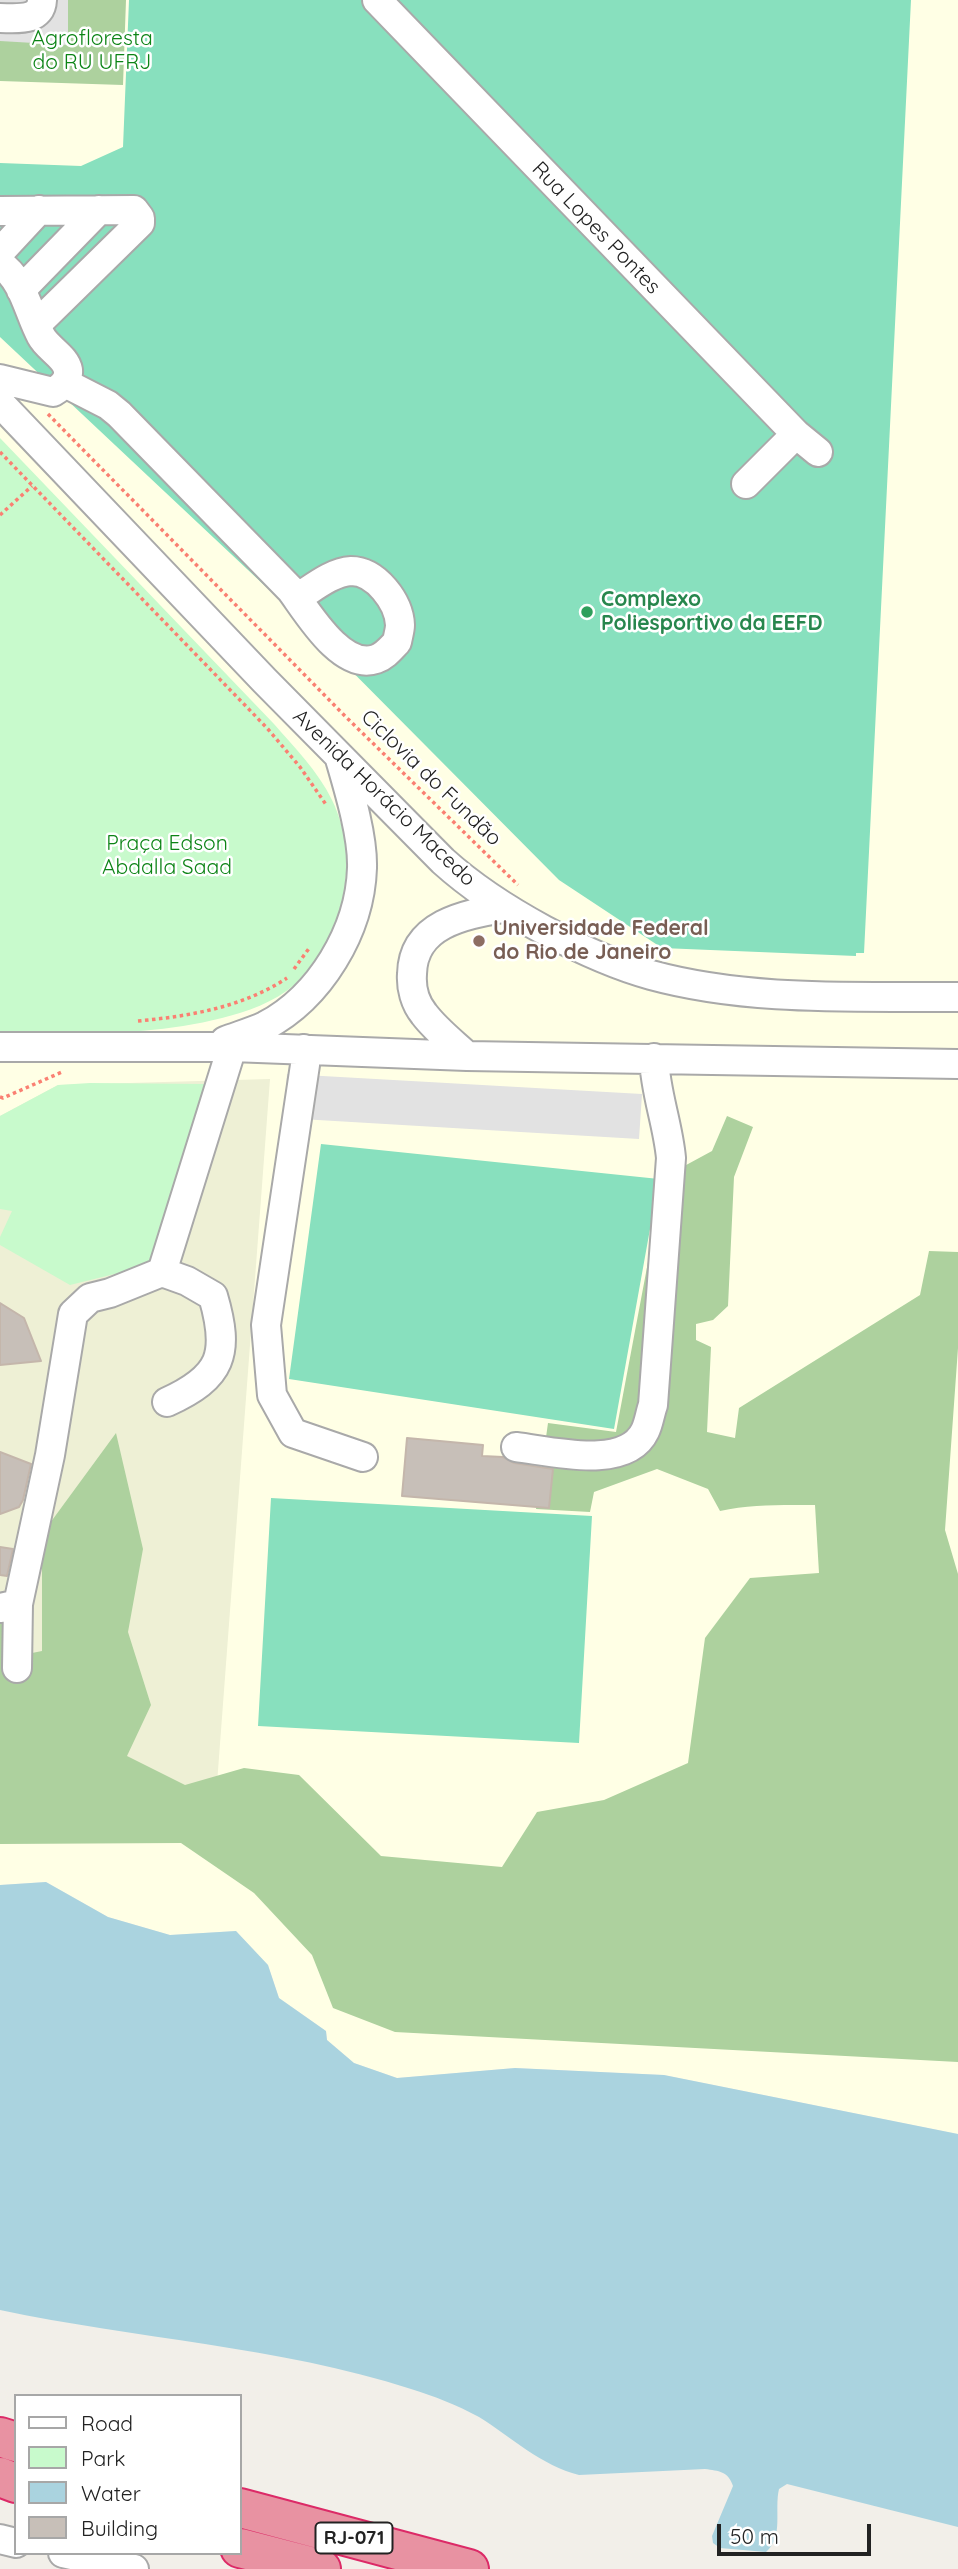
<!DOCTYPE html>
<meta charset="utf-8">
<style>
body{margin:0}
#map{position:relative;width:958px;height:2569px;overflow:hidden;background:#f2efe9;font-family:Quicksand,sans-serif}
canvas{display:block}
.legend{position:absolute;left:14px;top:2394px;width:228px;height:161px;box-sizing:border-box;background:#fff;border:2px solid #a7a7a7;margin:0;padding:9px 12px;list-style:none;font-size:21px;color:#222}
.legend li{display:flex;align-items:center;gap:14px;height:35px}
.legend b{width:35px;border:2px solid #a7a7a7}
.scale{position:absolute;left:717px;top:2524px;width:154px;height:32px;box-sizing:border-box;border:4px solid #222;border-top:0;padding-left:9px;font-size:21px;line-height:24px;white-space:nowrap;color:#222;-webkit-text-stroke:5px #fff;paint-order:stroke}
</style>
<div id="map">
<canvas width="958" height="2569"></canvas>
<ul class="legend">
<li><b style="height:9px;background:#fff"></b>Road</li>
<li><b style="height:19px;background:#c8facc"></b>Park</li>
<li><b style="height:19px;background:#aad3df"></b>Water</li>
<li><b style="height:19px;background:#c7bfb8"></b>Building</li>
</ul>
<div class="scale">50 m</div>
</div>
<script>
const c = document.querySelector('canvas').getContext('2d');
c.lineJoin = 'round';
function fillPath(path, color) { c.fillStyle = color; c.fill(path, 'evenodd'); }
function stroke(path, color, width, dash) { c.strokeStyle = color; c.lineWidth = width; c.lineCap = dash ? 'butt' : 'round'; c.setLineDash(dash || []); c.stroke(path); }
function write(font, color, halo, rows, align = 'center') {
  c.font = font + ' Quicksand,sans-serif'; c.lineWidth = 5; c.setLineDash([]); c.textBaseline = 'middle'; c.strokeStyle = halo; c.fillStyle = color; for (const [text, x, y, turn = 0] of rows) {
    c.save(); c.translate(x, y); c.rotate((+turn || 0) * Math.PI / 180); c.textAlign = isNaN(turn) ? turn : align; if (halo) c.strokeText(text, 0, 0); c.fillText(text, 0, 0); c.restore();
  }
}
fillPath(new Path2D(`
 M0,0H958V2134L664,2075L515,2068L397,2078L354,2063L327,2040L326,2031L279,1998L268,1965L236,1931L170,1935L108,1917L46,1882L0,1885Z`), '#ffffe5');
fillPath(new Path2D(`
 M270,1079L215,1810L0,1807V1116L58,1085Z`), '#eef0d5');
fillPath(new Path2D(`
 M62,0H126L123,85L0,81V40Z
 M727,1116L753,1127L734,1177L728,1306L713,1320L696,1324V1340L711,1347L707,1432L735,1438L739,1408L920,1295L929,1251L958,1252V1348L945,1530L958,1574V2062L395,2032L333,2008L312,1955L254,1893L181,1843L0,1844V1623L14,1620L27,1654L42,1651V1534L116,1433L143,1549L128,1632L151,1705L127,1756L185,1785L244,1768L299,1775L381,1856L502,1867L537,1812L604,1800L688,1763L705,1638L750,1578L819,1573L815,1505C783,1505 751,1504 720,1511L708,1489L657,1469L594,1492L590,1512L536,1509L548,1423L616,1432L664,1177L712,1151Z`), '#add19e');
fillPath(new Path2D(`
 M0,438L274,724C294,747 318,771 332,800C362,862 343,938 294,985C275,1002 246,1012 222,1018C151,1036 73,1035 0,1033Z
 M90,1083L207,1084L155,1264L70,1285L0,1245V1237L12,1211L0,1209V1116L58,1085Z`), '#c8facc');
fillPath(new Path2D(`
 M129,0H911L864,953H856V956L662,948L559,880L297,616L0,337V163L81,166L123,147Z
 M321,1144L659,1179L614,1429L289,1379Z
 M271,1498L592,1516L579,1743L258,1726Z`), '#88e0be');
fillPath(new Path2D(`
 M0,0H68V45L0,41Z
 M287,1074L642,1094L639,1139L284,1118Z`), '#e2e2e2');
fillPath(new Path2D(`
 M46,1882L108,1917L170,1935L236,1931L268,1965L279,1998L326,2031L327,2040L354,2063L397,2078L515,2068L664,2075L958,2134V2527L787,2484L779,2489C774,2510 784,2537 766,2552L720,2548L713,2543L712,2536L733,2486C728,2471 719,2471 705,2469L579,2475C542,2466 511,2437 479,2417C457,2405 434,2396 411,2389C278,2346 136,2339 0,2310V1885Z`), '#aad3df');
const building = new Path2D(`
 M0,1303L24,1318L41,1361L0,1365Z
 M407,1438L483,1445L482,1456L503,1457L514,1463L553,1469L549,1508L402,1496Z
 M0,1452L31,1464L23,1500L19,1507L0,1514Z
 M0,1547L13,1549L7,1576L0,1575Z`);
fillPath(building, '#c7bfb8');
stroke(building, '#c4b6ab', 2);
const minor = new Path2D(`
 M377,0L796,434L818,452
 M0,18C16,18 41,22 42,0
 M0,211L134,210L140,218V223L36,325
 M0,252L39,210
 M0,264C24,280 28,312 41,336C47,348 66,357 68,370C69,381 62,387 53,392L0,379
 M21,290L99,210
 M65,383L108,405L119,414L291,590C308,613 342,671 376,659C385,656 391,648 397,642C398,636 400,630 400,625C399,602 376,571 351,571C332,572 313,588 297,598
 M0,403L265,681L443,861C474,889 507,910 544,930C578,948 614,965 651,975C750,1002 856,996 958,997
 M746,484L796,434
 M225,1041C238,1036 252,1032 265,1026C320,997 360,931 362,868C363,836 349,790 340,759
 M0,1047H232L467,1056L958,1064
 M304,1049L305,1065L266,1325L272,1395L293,1433L363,1457
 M467,1056C453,1043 436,1030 424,1014C415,1003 411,988 412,974C413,924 464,915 503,908
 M162,1272L187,1281L213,1296C230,1354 222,1377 167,1402
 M516,1447C551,1451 626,1471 645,1431C649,1423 650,1413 653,1405L671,1158C668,1124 655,1092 654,1058
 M0,1608L18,1604L50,1455L73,1314L90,1298L110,1293L162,1272L232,1047
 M17,1668L18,1604
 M0,2539L16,2543
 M63,2553L134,2569`);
const highway = new Path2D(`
 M0,2437L16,2442
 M0,2477L16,2483
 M240,2508L469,2569
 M240,2548L321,2569`);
stroke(minor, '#a9a9a9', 32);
stroke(highway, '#dc2a67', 42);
stroke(new Path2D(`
 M48,414L346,717L518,885
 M0,452L267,728L300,767L327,806
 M0,515L32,486
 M294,969L310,947
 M138,1021C191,1016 243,1007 287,978
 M0,1097L3,1098L62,1072`), '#fa8072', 3.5, [3.5, 3.5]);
stroke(minor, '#fff', 28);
stroke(highway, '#e892a2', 38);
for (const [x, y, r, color] of [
 [587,612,7,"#2e9e5b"],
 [479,941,7,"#8d6e63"]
]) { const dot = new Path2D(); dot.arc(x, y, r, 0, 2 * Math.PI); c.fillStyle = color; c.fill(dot); stroke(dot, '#fff', 2.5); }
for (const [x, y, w] of [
 [354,2538,77]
]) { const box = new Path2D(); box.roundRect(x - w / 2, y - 15.5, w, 31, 5); c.fillStyle = '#fff'; c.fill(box); stroke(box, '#222', 2); }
write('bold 19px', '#222', null, [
 ["RJ-071",354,2538]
]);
write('21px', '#0c8416', '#fff', [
 ["Agrofloresta",92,39],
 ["do RU UFRJ",92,63],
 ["Praça Edson",167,844],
 ["Abdalla Saad",167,868]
]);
write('21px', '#222', '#fff', [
 ["Rua Lopes Pontes",596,228,46],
 ["Ciclovia do Fundão",431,778,44],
 ["Avenida Horácio Macedo",384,798,44]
]);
write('bold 21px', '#27864d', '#fff', [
 ["Complexo",601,600],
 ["Poliesportivo da EEFD",601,624]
], 'left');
write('bold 21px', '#785e54', '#fff', [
 ["Universidade Federal",493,929],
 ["do Rio de Janeiro",493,953]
], 'left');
</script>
